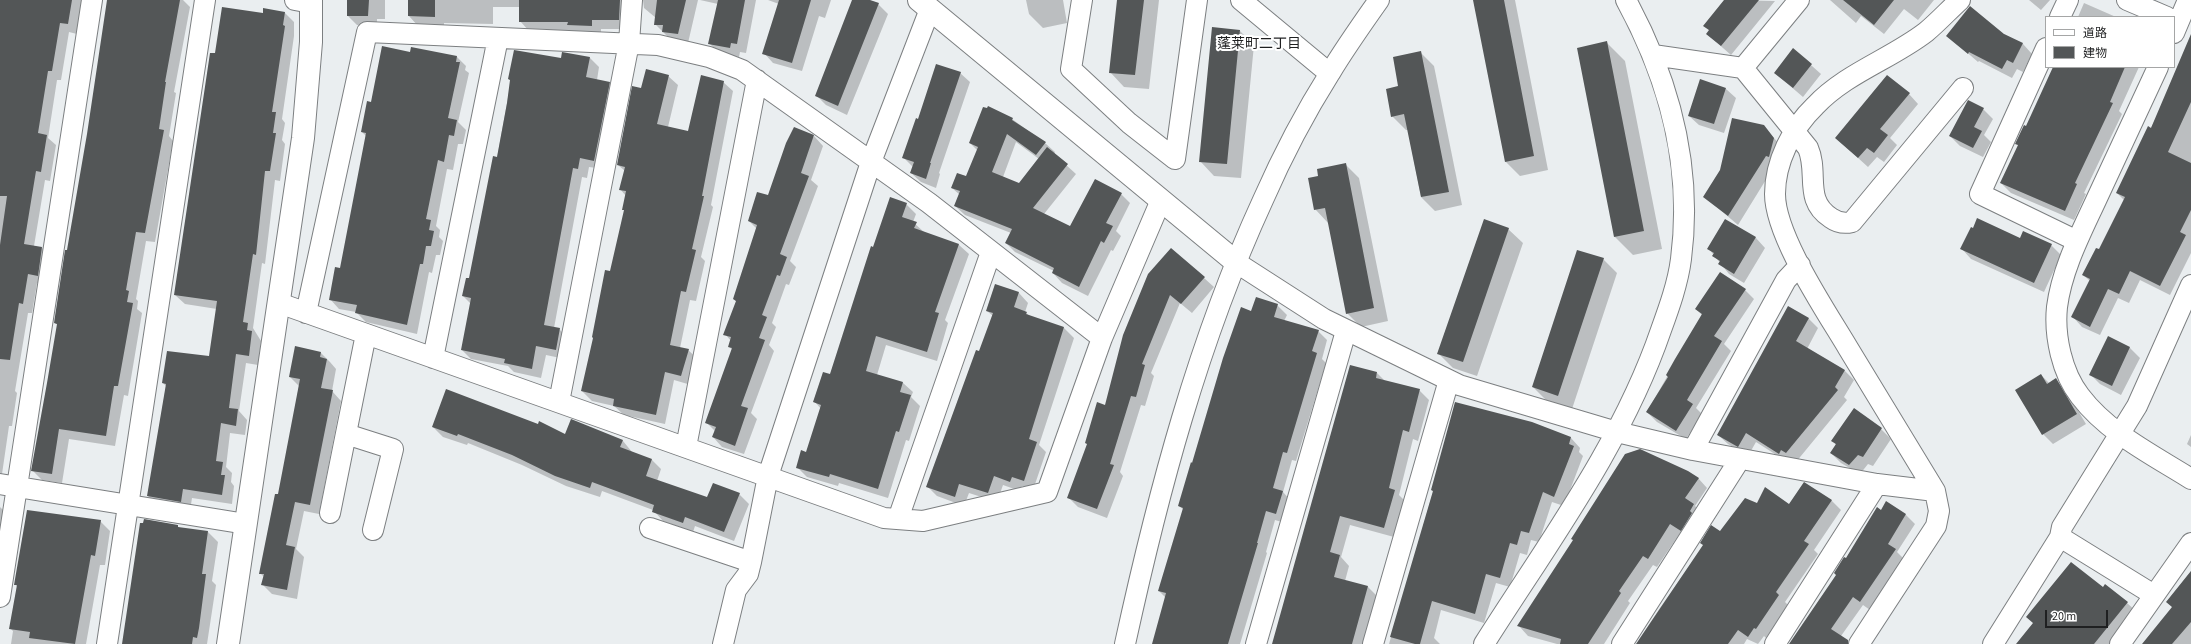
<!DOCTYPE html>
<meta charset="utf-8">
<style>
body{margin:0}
#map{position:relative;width:2191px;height:644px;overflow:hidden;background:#eaeef0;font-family:"Source Sans 3","Noto Sans JP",sans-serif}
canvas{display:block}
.legend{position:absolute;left:2045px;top:16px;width:130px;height:52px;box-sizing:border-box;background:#fff;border:1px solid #a5a6a6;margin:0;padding:5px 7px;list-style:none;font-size:12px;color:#1f2021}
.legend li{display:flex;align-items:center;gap:8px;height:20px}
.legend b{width:20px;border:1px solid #a5a6a6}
.scale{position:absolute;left:2045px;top:610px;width:63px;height:18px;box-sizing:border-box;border:2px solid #1f2021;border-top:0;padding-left:5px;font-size:12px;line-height:14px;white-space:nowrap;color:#1f2021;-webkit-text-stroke:3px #fff;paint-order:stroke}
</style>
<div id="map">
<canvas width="2191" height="644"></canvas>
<ul class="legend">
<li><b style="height:5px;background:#fff"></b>道路</li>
<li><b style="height:11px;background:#535657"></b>建物</li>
</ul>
<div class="scale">20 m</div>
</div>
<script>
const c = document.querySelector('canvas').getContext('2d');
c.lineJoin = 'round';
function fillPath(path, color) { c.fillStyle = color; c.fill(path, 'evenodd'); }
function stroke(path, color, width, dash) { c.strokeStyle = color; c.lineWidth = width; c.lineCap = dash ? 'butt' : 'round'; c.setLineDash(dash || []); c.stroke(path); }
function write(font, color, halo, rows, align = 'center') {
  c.font = font + ' "Source Sans 3","Noto Sans JP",sans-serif'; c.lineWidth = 4; c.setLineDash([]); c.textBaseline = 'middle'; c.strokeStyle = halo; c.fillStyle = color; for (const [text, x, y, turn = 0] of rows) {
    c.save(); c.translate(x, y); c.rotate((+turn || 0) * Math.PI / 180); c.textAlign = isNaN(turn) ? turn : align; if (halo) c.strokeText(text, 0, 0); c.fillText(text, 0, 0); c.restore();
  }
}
fillPath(new Path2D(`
 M0,0H83L77,34L69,32L61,80H57L48,138L56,145L50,181L45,180L34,246L42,248L52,257L47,285L37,283L32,313H28L15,391L17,393L12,426H9L2,474H0Z
 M108,0H183L190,7L174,92L176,93L169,136L173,141L155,242L146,241L136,299L138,301L137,309L142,313L128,396L124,395L115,446L69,439L62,483L42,480L32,470L58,325L55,323L88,134Z
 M348,0H385V19H377V25H357L348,16Z
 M409,0H635L628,29H601V35L578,34L575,31H529L520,21V7H493V24L444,23V26H418L409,16Z
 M643,0H698L688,43L672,41L655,24L656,18L644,8Z
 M700,0H756L746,53L740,52L739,57L719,53L709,43L718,4Z
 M768,0H831L825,18L819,16L802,71L773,63L764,53L779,4Z
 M853,0H867L878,4L888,14L847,115L826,105L816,95Z
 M1026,0H1063L1067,23L1043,28L1029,14Z
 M1118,0H1159L1149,89L1124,87L1110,72Z
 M1474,0H1515L1548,170L1520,176L1506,162Z
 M1729,0L1775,1L1731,55L1707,34L1710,31L1704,26Z
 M1830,0H1934L1918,20L1904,9L1884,34L1861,16L1856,23Z
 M2029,0H2050L2041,10Z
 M2084,3L2116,17H2078Z
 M284,12L294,22V36L282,119L285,123L282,140L285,144L280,181L275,180L265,264L262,263L253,328L261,341L258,365L246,363L239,411L247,420L245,435L230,433L226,467L232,473L231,482L234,486L232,504L192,498L190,511L158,506L148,496L166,386L163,383L210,357L217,309L185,304L175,295L216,54L263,14Z
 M1240,31L1254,45L1241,178L1214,176L1200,161Z
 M2004,34L2023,44L2032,54L2023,72L2017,69L2012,78L1979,61L1978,62L1948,36Z
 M1606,42L1625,61L1662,249L1633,255L1615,237Z
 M1794,50L1821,74L1803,97L1775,73Z
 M2191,51V253L2170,295L2140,280L2129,303L2118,298L2100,335L2082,327L2073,317L2090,281L2083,275L2099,251L2124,200L2117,193Z
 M1420,52L1434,66L1462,205L1435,211L1421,197L1408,130H1406L1392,116L1400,87Z
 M411,53L457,57L466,66L465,70L469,73L458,122L466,130L463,144H458L453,170L447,169L436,226L440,230L439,237L443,241L440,255H436L432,273L429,272L417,334L366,322L356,312L339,309L330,299L341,269L366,136L362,132L372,103Z
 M563,53L590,58L599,67L597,80L609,83L619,92L604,169L589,167L587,178L582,177L554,328L559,329L569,339L565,359L546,355L541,378L514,372L508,366L471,359L462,350L471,304L463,296L470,280L497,158L511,81L509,79L561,59Z
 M2055,67H2139L2119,111L2122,114L2084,193L2086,194L2074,220L2011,193L2001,183Z
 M960,73L970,82L939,173L940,174L936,188L921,182L911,173L913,167L903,157L919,120Z
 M668,76L678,85L668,127L689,132L723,82L733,91L711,205L713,207L701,257L705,261L696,301L690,300L680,348L688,350L698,359L691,385L674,380L665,424L624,415L614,406L592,401L582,391L625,211L623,209L626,196L620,189L625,171L618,165L642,89Z
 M1726,89L1736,98L1724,133L1699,125L1689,116Z
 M1909,94L1918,104L1890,138L1897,145L1884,162L1877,157L1868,167L1836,138Z
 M1983,109L1993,119L1984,135L1991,142L1983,157L1960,146L1950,136Z
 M1012,119L1045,143L1055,152L1054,154L1076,174L1044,214L1070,228L1121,194L1130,203L1116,231L1121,236L1113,251L1111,250L1088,296L1062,283L1053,273L1054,271L1015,252L1006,243L1011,233L965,215L955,206L960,195L952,188L967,177L978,151L970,143ZM1016,142L1039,159L1019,184L1003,177Z
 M1763,126L1783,148L1775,165L1738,225L1705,197Z
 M814,136L823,146L811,180L818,186L790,261L796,267L789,285L786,284L772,323L776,327L769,345L774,351L751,413L757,419L744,454L722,447L713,437L715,431L706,422L733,350L729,347L731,341L725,334L737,302L734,299L757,229L749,221Z
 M1345,164L1359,178L1388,321L1361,327L1347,313L1329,224L1315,209L1320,177Z
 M906,204L916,214L913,222L925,233L959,245L969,254L945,320L948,323L937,361L886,345L877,375L903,383L913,392L911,397L920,406L909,441L906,440L888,498L839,483L838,486L807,477L797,467L807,453L821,409L815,402L830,375L873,248Z
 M1725,220L1756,238L1765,248L1744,283L1729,274L1709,249Z
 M1508,229L1523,243L1477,376L1453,368L1438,353Z
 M1974,229L2051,245L2061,255L2044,292L1971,259L1962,249Z
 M1603,259L1617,273L1572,409L1547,401L1533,387Z
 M1149,274L1204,278L1214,287L1192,313L1180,303L1151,373L1154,376L1145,406L1141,405L1120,472L1123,476L1107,518L1078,507L1068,497L1106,406Z
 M996,285L1019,293L1028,303L1025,312L1031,317L1064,328L1074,338L1039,445L1046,452L1033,490L1022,486L1020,491L1003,485L997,502L969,493L964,506L937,496L928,487L993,316L987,311Z
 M1745,290L1754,299L1724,344L1731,351L1696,408L1702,414L1686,439L1657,422L1647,412L1702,315L1696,309Z
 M1277,305L1287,315L1284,321L1318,331L1327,340L1322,359L1326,363L1296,461L1292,460L1283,492L1291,501L1285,523L1275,520L1266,552L1267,553L1240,644H1153L1166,598L1159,591L1184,510L1179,506L1252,312Z
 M1789,307L1809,319L1818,328L1807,349L1844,370L1854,380L1844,397L1847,400L1796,462L1789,463L1756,442L1748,456L1728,444L1718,435Z
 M2109,338L2130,348L2140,358L2121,395L2100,384L2091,375Z
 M296,347L321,353L330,362L336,369L332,391L341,401L319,514L304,511L296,549L304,557L297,599L272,594L263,585L264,577L260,573L279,496L299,386L290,377Z
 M1377,373L1385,381L1419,390L1429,400L1418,441L1413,439L1399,495L1404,500L1394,537L1350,525L1341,557L1349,566L1345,581L1368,587L1378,597L1365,644H1273Z
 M2041,375L2049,383L2055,379L2065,389L2086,424L2053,444L2043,434L2017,390Z
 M572,420L623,441L632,452L652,460L661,469L657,481L708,499L739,494L749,504L734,541L695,526L693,532L663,521L653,510L602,491L600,497L566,486L522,465L468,443L467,445L443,437L433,427L566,435Z
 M1881,429L1891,439L1873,466L1868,464L1860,474L1841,463L1831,453L1836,445L1833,441Z
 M2191,435V447L2187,444Z
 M1571,438L1580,448L1579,452L1583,456L1564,506L1552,502L1539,542L1531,540L1527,555L1520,553L1510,587L1496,583L1484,623L1441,610L1434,638L1440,644H1389L1433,492L1432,490Z
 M1698,478L1707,488L1695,506L1703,514L1690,539L1680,533L1657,567L1653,565L1628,601L1630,603L1604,644H1557L1528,636L1519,626Z
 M1804,483L1832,501L1841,510L1814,550L1818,554L1785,602L1788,605L1766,638L1764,636L1758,644L1747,639L1744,644H1639V640L1660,608L1704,545L1757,505H1789Z
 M1886,503L1906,515L1915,524L1897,552L1904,559L1870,610L1863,605L1841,636L1850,644H1790Z
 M0,507L4,511L0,534Z
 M100,521L110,531L105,565H100L86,644H11L13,631L10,628L17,587L15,584Z
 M177,526L180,528L208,532L218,542L212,581L216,585L207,644H123Z
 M2191,571V644H2143L2173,607L2167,602Z
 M2103,589L2127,603L2137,612L2112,644H2018Z`), '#0003');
fillPath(new Path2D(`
 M0,0H72L68,24L60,23L52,71H48L38,133L47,135L41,172L36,171L24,244L42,247L38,276L28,274L23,304L19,303L10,360L0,359V245L7,196H0Z
 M107,0H180L165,82H166L159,129L164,130L145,233L136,232L126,290L129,291L127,302L133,303L118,386H114L106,436L59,429L52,474L31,471L47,383L57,324L54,323L65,250H67L87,134Z
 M347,0H369L368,16H347Z
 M408,0H435V17L408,16Z
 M519,0H620L619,20H592V26L567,25L568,22H519Z
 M657,0H686L678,34L662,32L663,25H654Z
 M718,0H745L737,44L731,43L730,48L708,44Z
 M779,0H811L792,63L762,54Z
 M852,0H870L879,3L838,106L815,96Z
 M1117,0H1144L1135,75L1109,73Z
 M1473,0H1504L1534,156L1505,162Z
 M1724,0H1759L1721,46L1706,34L1709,30L1703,26Z
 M1843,0H1894L1874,25Z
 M1970,6L2004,34L2023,43L2013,63L2007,60L2002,69L1969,52L1968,54L1946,36Z
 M222,7L263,13V8L285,12L283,25L285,26L272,112H276L273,133H276L270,171H265L256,255L253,254L243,322L248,323L247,330L252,331L249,356L236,354L229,408L238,409L236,426L221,423L216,461L223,462L221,475H225L222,495L183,489L181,502L147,496L166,384L162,383L167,351L209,356L217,301L174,295L210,53H215Z
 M1212,27L1240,30L1227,164L1199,162Z
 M2191,34V102L2168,152L2191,163V210L2180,232L2186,235L2160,286L2130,271L2119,294L2108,289L2090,327L2071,317L2090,279L2082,275L2096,248L2099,249L2125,197L2116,193L2148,126L2151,128Z
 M1607,41L1644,231L1614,237L1577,48Z
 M382,46L410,52L411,47L457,56L456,62H460L448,118L457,120L454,136L449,135L444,162L438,160L426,219L431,220L429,230L434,231L431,246H426L423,264H420L407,325L355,313L357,305L329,300L335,267L340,268L366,133L361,132L367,101L371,102Z
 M1793,48L1812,64L1793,88L1774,73Z
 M514,50L561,58L562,52L590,57L586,77L610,82L594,161L580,158L578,169L573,168L544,325L560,328L556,350L536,346L532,369L504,363L505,359L461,350L471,298L462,296L466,278H469L493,156L497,157L507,103L510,80L508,79Z
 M1421,51L1449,192L1421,197L1404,114L1391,117L1386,89L1398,86L1393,57Z
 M936,64L961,72L930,163H931L926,179L910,173L914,162L902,158L916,118L918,119Z
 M2053,67H2125L2110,102L2113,103L2075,183L2077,184L2065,211L2000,183L2018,145L2015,144L2024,125L2026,126Z
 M646,69L669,75L657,124L688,131L701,75L724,81L702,196H704L692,249L696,250L686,292L681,291L670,345L689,349L681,376L665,372L656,415L613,406L614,399L581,391L593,338L592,337L605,270L610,271L624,210H622L626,191L619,190L625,167L617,165L632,86L641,88Z
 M1887,75L1910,93L1880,129L1888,135L1874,153L1867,148L1858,158L1835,138Z
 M1700,79L1726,88L1714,124L1688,116Z
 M1968,100L1984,108L1974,127L1982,131L1973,148L1949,136Z
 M988,106L1013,118L1012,120L1046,142L1036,155L1007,134L992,172L1019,183L1047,147L1068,164L1033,208L1070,226L1095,179L1122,193L1106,223L1113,226L1104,243L1101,241L1079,287L1052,273L1054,268L1005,243L1012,229L954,206L960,191L951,188L957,173L966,176L978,147L969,143L983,107L987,108Z
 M1732,118L1764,125L1774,138L1769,157L1766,156L1728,216L1703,197L1720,170Z
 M794,127L814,135L801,173L809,176L780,254L787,257L780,276L777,275L762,315L767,317L759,338L765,340L741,406L748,408L735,446L712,437L716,427L705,423L732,348L728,347L731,337L723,335L736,301L733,299L757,225L748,221L757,192L768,195L786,143Z
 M1346,163L1374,308L1346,314L1325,208L1314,210L1308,178L1318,176L1317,169Z
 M890,197L907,203L902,217L917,222L914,228L959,244L935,312L939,313L927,352L876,336L866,371L903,382L900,392L911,395L899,432L896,431L878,489L830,474L829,477L796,468L801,450L806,452L821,405L813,402L823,372L830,374L871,246L873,247Z
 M1977,218L2020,238L2023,231L2052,244L2034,283L1960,249L1971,227L1973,228Z
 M1484,219L1509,228L1463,362L1437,354Z
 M1725,219L1756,237L1734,274L1718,264L1720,261L1712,256L1714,253L1707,249Z
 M1171,248L1205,277L1181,304L1170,295L1142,364L1145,365L1136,397L1131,396L1110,464L1114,465L1097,509L1067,498L1087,444L1085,443L1097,402L1105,405L1123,335L1148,274Z
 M1577,250L1604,258L1558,396L1532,387Z
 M1720,272L1746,289L1714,336L1722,341L1687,400L1693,404L1676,431L1646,412L1668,377L1666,375L1675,359L1702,314L1695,309Z
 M995,284L1019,292L1014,307L1027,312L1026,314L1064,327L1029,439L1037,442L1024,481L1012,477L1010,482L994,476L988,493L959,484L955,497L926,487L976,350L979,351L993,313L986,311Z
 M1256,297L1278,304L1274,317L1319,330L1312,351L1317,353L1287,453L1283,452L1273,488L1283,491L1276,514L1266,511L1257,543H1258L1228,644H1152L1166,593L1158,591L1183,508L1178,506L1191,462L1192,463L1223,358L1241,307L1251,311Z
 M1788,306L1809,318L1796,341L1845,370L1835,387L1838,390L1786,453L1781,450L1779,454L1746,433L1738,447L1717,435Z
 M2108,336L2130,347L2112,386L2089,375Z
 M295,346L321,352L320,357L327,359L321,388L333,390L310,505L295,502L286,545L295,547L287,590L261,585L264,574H259L275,494H278L300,379L289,377Z
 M1350,365L1377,372L1376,378L1420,389L1409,432L1403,430L1389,488L1395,490L1384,528L1340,516L1330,552L1340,555L1334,577L1368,586L1352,644H1272Z
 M2041,374L2047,384L2056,378L2077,414L2042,435L2015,390Z
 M446,389L538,424L539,421L565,434L571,419L623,440L620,447L652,459L646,476L707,497L713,483L740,493L724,532L685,517L683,523L652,512L654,505L592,482L590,488L555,476L512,455L458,434L457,436L432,427Z
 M1455,402L1532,422L1571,437L1569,444L1574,446L1554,497L1543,492L1529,533L1521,531L1517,545L1510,543L1500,578L1486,574L1475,614L1432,601L1420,644H1415L1390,637L1433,491L1431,490Z
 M1854,408L1882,428L1863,457L1858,455L1849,465L1830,453L1836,444L1831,441Z
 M1640,449L1688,471L1699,478L1685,498L1694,504L1690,511L1692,513L1681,531L1670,524L1648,559L1643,556L1619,591L1621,593L1588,644H1560L1561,639L1517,626L1573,540L1571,539L1625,454Z
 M1804,482L1832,500L1804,541L1809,544L1776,592L1779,595L1756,629L1754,628L1748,637L1738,630L1728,644H1636L1703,545L1700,543L1711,525L1720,531L1745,498L1757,503L1765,487L1789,504Z
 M1886,501L1906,514L1888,544L1896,549L1860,602L1853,597L1831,629L1848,640V644H1789L1836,575L1834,573L1844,557L1846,558L1877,507L1881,510Z
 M27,510L101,520L95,556L91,555L75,644L29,638L30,632L9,629L17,585H14Z
 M144,519L178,525V527L208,531L202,574H206L199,628L197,638L193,637L192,644H122L140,523H143Z
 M2071,562L2103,587L2105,584L2128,602L2094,644H2016L2033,623L2026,617Z
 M2191,571V622L2172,644H2142L2172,607L2166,602Z`), '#535657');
const minor = new Path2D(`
 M295,0L311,3
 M1082,0L1071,69L1129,123L1175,159L1197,0
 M1241,0L1329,73
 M2127,0L2167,17
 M2060,17L2068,0
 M2174,33L2188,0
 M2046,48L1980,194L2077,241
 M1653,55L1743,68L1799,0
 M2158,67C2138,110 2118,153 2098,196C2082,231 2062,268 2057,307C2054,336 2062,373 2080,396C2108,433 2153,455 2191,479
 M1743,68L1808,148C1819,173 1803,200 1831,218C1838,223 1844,224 1852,222L1963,88
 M1237,263L1324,319L1459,385L1617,432L1693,450L1877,484L1935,491
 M279,303L884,518L923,521L1047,492L1102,338L1161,200
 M306,313L367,32L658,45L709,57L742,70L929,203L1102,338
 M433,358L498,38
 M559,402L629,43L632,0
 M346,434L393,449L373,530
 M686,447L757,80
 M1693,450L1786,280L1800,265
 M0,484L246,524
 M330,513L366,334
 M898,519L991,252
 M650,528L751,562
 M2060,537L2062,527L2137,406L2191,285
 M0,597L92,0
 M107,644L205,0
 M723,644L736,590L748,574L751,562L768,476L871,162L930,9
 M1125,644C1158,493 1198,341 1263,200C1281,159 1306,111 1330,73C1345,48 1362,24 1379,0
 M1256,644L1346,331
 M1373,644L1449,380
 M1484,644C1548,543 1622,444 1661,330C1669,308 1678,283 1681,259C1693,166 1670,81 1626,0
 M1622,644L1740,459
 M1775,644L1877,484
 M1859,644L1936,526L1939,511L1935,491C1906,443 1877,396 1848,348C1826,311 1775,236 1775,194C1775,162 1792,128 1815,106C1846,73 1891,59 1926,32C1938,22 1949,10 1960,0
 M1993,644L2060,537L2154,595
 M2120,644L2191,543`);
const tertiary = new Path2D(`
 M919,0L1237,263
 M228,644L303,138L311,42V0`);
stroke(minor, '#7c7f81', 22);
stroke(tertiary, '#7c7f81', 24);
stroke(minor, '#fff', 20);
stroke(tertiary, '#fff', 22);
write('14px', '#1f2021', '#fff', [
 ["蓬莱町二丁目",1259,45]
]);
</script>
